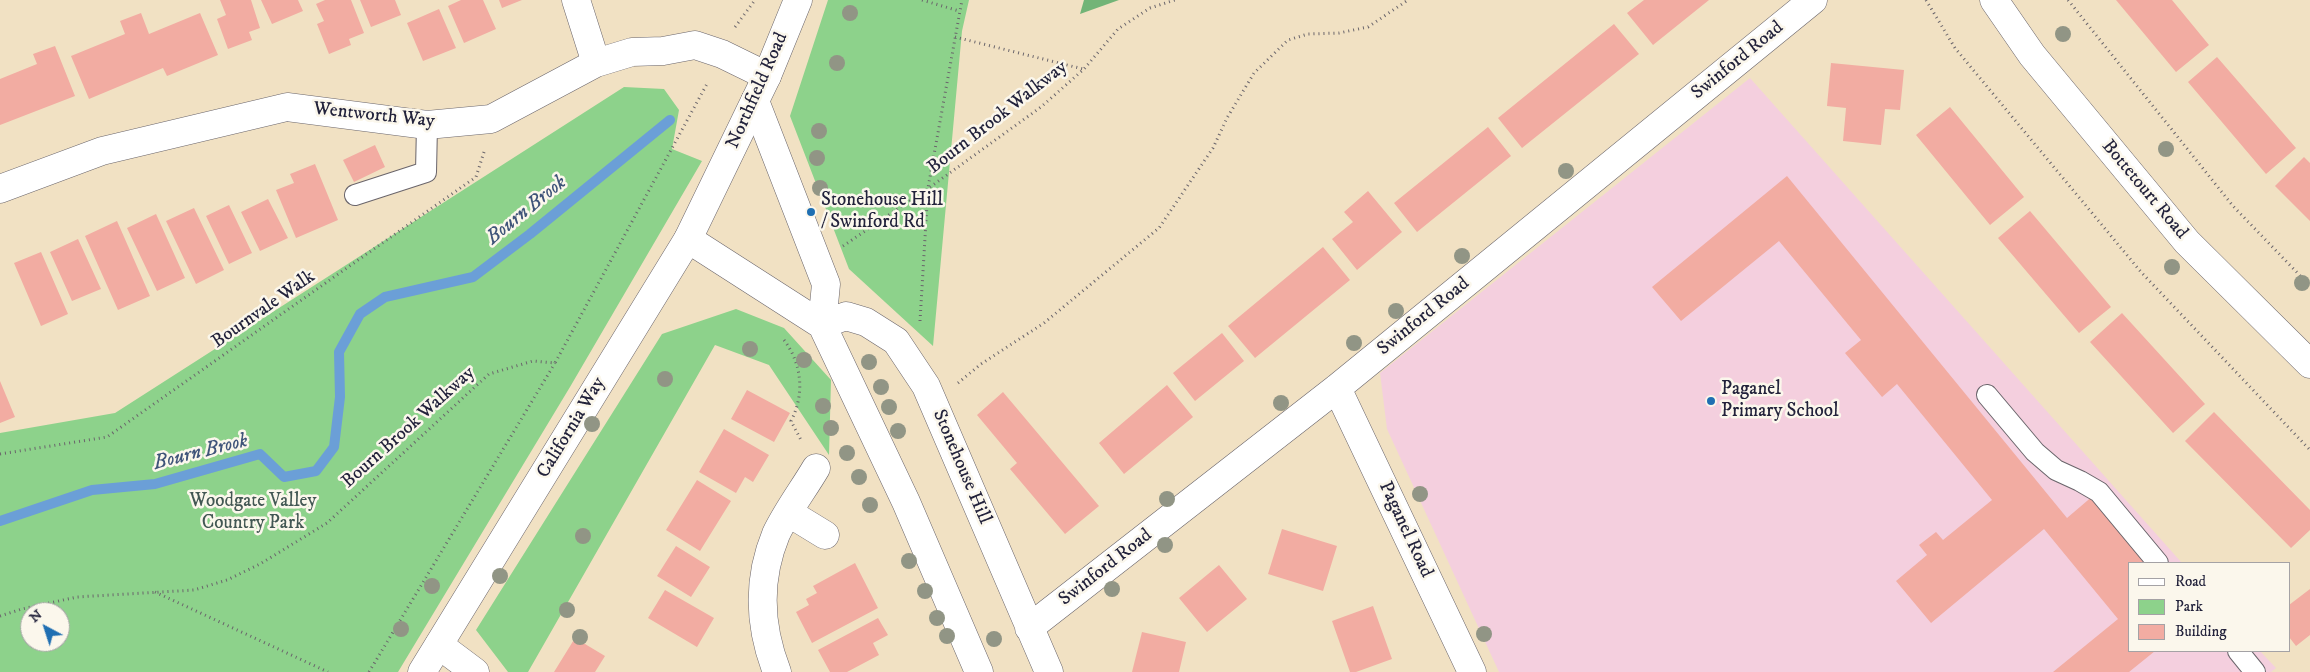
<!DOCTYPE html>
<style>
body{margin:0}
#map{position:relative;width:2310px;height:672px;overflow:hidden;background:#f1e1c3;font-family:"IM FELL DW Pica",serif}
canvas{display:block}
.legend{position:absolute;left:2128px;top:562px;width:162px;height:90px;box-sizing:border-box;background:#fbf7ec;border:1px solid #a4a2a5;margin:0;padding:6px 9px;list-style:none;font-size:15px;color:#22223b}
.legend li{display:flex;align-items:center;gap:10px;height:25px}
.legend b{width:25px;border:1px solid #a4a2a5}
.north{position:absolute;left:20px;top:602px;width:50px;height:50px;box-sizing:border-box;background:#fbf7ec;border:1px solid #a4a2a5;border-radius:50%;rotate:320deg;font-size:14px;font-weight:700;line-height:20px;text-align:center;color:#22223b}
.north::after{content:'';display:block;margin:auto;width:18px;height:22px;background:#1f6fb2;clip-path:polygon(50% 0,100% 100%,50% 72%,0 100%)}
</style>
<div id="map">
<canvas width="2310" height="672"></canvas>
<ul class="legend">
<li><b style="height:6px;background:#fff"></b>Road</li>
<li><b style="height:14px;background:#8dd28b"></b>Park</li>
<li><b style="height:14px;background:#f2aca2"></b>Building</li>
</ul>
<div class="north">N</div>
</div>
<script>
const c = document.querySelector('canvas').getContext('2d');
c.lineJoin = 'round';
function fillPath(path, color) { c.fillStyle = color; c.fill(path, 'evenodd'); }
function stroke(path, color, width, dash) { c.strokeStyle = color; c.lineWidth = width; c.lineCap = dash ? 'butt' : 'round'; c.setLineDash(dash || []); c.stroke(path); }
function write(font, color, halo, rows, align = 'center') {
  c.font = font + ' "IM FELL DW Pica",serif'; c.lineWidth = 5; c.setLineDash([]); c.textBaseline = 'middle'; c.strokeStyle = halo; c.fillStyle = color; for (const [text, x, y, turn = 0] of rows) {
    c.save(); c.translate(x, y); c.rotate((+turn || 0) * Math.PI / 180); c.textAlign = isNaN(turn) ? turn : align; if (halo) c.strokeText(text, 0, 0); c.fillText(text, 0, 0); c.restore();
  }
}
fillPath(new Path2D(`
 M1750,78L2182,563H2129V651H2260L2276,668L2271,672H1499L1387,429L1380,373Z`), '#f4cfde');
fillPath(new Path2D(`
 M828,0H969L962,31L933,346L849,269L790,116Z
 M624,87L664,89L679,110L672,149L702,161L570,387L398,672H0V433L115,413ZM30,612H60V642H30Z
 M736,309L784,328L831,380L829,455L769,365L715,345L528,672H508L476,630L662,334Z`), '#8dd28b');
fillPath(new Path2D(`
 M1084,0H1119L1080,14Z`), '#72b477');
stroke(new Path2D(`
 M0,521L92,490L155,484L260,454L284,477L316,471L334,447L340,397L339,352L360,314L385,297L473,277L530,234L670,120`), '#6b9fd7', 10);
fillPath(new Path2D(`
 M220,0H251L260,28L249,32L252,40L228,49L217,19L226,15Z
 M261,0H298L303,11L272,24Z
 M325,0H351L364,33L349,39L351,45L329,54L317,24L324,21L316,4Z
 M360,0H395L401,15L371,27Z
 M461,0H483L496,29L464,43L448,6Z
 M499,0H522L502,8Z
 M1644,0H1709L1653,45L1627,13Z
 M2116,0H2172L2209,45L2176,72Z
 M439,9L456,48L423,61L407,23Z
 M141,13L149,34L200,13L218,55L167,76L163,68L89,99L71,56L125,34L120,21Z
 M1614,24L1639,54L1522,148L1498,118Z
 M55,46L75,96L0,125V79L37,64L33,54Z
 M2217,57L2296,148L2266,174L2188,82Z
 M1831,63L1904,70L1900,110L1885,109L1881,145L1843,141L1846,108L1827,106Z
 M1950,107L2024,197L1990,225L1916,135Z
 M1488,127L1511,156L1417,232L1394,203Z
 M375,145L385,167L354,182L343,160Z
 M2304,157L2310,163V221L2275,186Z
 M315,164L338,220L296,238L276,190L294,183L290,174Z
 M1787,176L2067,518L2094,495L2150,563H2129V651H2155L2129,672H2053L2118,619L2044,529L1931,623L1896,581L1927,555L1919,545L1936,532L1943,540L1992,500L1897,384L1882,397L1845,353L1861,340L1779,241L1681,321L1652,287Z
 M1368,191L1402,232L1357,270L1332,239L1353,222L1344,212Z
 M268,199L288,238L260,251L241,212Z
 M229,205L252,253L229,264L206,216Z
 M194,208L224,270L196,284L166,221Z
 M2030,211L2111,307L2079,333L1998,238Z
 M156,214L185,278L157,291L127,228Z
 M117,221L150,296L118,310L85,236Z
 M78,239L101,289L72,301L50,252Z
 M1323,247L1350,280L1255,358L1228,326Z
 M41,252L68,314L41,326L14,263Z
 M2122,313L2205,404L2173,433L2090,342Z
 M1222,333L1244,361L1195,401L1173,373Z
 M0,381L15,417L0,423Z
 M1167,385L1193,417L1124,474L1099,443Z
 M747,390L790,413L774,442L731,419Z
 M1003,392L1099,506L1065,534L1010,469L1017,463L977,415Z
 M2214,412L2310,510V530L2291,548L2185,441Z
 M724,429L769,455L753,482L745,477L736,493L699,472Z
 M697,480L731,501L700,551L666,530Z
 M1282,529L1337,546L1323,591L1268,574Z
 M676,546L710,567L691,597L657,576Z
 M855,563L878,608L812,643L796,612L809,605L806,599L817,593L813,586Z
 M1219,565L1247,599L1207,632L1179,598Z
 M2310,589V635L2296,646L2289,637V605Z
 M665,590L714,618L697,647L648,618Z
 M1373,606L1392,659L1356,672H1350L1332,621Z
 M878,618L888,635L873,643L879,655L847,672H830L818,650Z
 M1142,632L1186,642L1179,672H1132Z
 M575,638L605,656L595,672H554Z`), '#f2aca2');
const service = new Path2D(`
 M355,195L426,172L427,125
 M1987,395L2035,452L2056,470L2080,481L2099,492L2158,563
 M2238,651L2255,672`);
const minor = new Path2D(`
 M576,0L596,63
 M1994,0L2032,55L2187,242L2310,364
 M755,101L826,284L822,325L906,502L979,672
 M0,189L102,151L287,107L427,125L491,119L596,63L632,52L663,51L695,45L722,54L767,76
 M688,239L822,325
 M822,325L846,316L866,322L896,341L926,386L1049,672
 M1337,388L1472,672
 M789,513L825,535
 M1029,628L1337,388L1813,0
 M439,645L475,672
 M777,672C759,626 757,580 776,534C787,511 803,490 816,468`);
const tertiary = new Path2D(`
 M422,672L688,239L767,76L798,0`);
stroke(service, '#6a656b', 22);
stroke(minor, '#6a656b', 29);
stroke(tertiary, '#6a656b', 29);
stroke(new Path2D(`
 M922,0L959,11
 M1926,0L1955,48L2141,272L2310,450
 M2068,0L2233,206L2310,286
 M735,27L755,0
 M955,37L1083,69
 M843,246L933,185L1041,107L1084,69L1118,29L1150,8L1175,0
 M920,321L928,188L962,0
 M784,340C802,364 805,394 791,421L802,442
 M958,383L981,364L1044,323L1159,228L1213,148L1227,118L1254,73L1288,40L1308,34L1339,33L1368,27L1408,0
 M0,454L107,437L476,177L484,152
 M155,592L328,672
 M0,616L22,609L77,597L194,590L227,580L260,564L327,523L489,374L533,361L555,363L708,82
 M369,672L555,363`), '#6a656b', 3, [1, 4]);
stroke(service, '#fff', 20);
stroke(minor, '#fff', 28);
stroke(tertiary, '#fff', 28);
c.fillStyle = '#919585';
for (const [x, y] of [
 [850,13],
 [2063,34],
 [837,63],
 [819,131],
 [2166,149],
 [817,158],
 [1566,171],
 [820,188],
 [1462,256],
 [2172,267],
 [2302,283],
 [1396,311],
 [1354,343],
 [750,349],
 [804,360],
 [869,362],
 [665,379],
 [881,387],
 [1281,403],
 [823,406],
 [889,407],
 [592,424],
 [831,428],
 [898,431],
 [847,453],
 [859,477],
 [1420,494],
 [1167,499],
 [870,505],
 [583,536],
 [1165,545],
 [909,561],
 [500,576],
 [432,586],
 [1112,589],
 [925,591],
 [567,610],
 [937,618],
 [401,629],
 [1484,634],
 [947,636],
 [580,637],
 [994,639]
]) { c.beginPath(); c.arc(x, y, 8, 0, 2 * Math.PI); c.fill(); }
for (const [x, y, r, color] of [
 [811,212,5,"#1f6fb2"],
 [1711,401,5,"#1f6fb2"]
]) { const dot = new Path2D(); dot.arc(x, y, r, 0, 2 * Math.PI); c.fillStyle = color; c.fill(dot); stroke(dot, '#fbf7ec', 2); }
write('19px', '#22223b', '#fbf7ec', [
 ["Swinford Road",1738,61,-39],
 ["Northfield Road",758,91,-66],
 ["Wentworth Way",374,116,6],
 ["Bourn Brook Walkway",998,118,-38],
 ["Bottetourt Road",2144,190,50],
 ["Bournvale Walk",264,310,-35],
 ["Swinford Road",1424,317,-39],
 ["Bourn Brook Walkway",409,428,-42],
 ["California Way",572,428,-59],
 ["Stonehouse Hill",961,467,67],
 ["Paganel Road",1405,530,65],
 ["Swinford Road",1106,568,-38]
]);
write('19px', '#22223b', '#fbf7ec', [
 ["Stonehouse Hill",821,201],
 ["/ Swinford Rd",821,223],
 ["Paganel",1721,390],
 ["Primary School",1721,412]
], 'left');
write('19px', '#425753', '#fbf7ec', [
 ["Woodgate Valley",253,502],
 ["Country Park",253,524]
]);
write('italic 20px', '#3f5479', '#fbf7ec', [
 ["Bourn Brook",527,211,-39],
 ["Bourn Brook",201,453,-14]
]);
</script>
